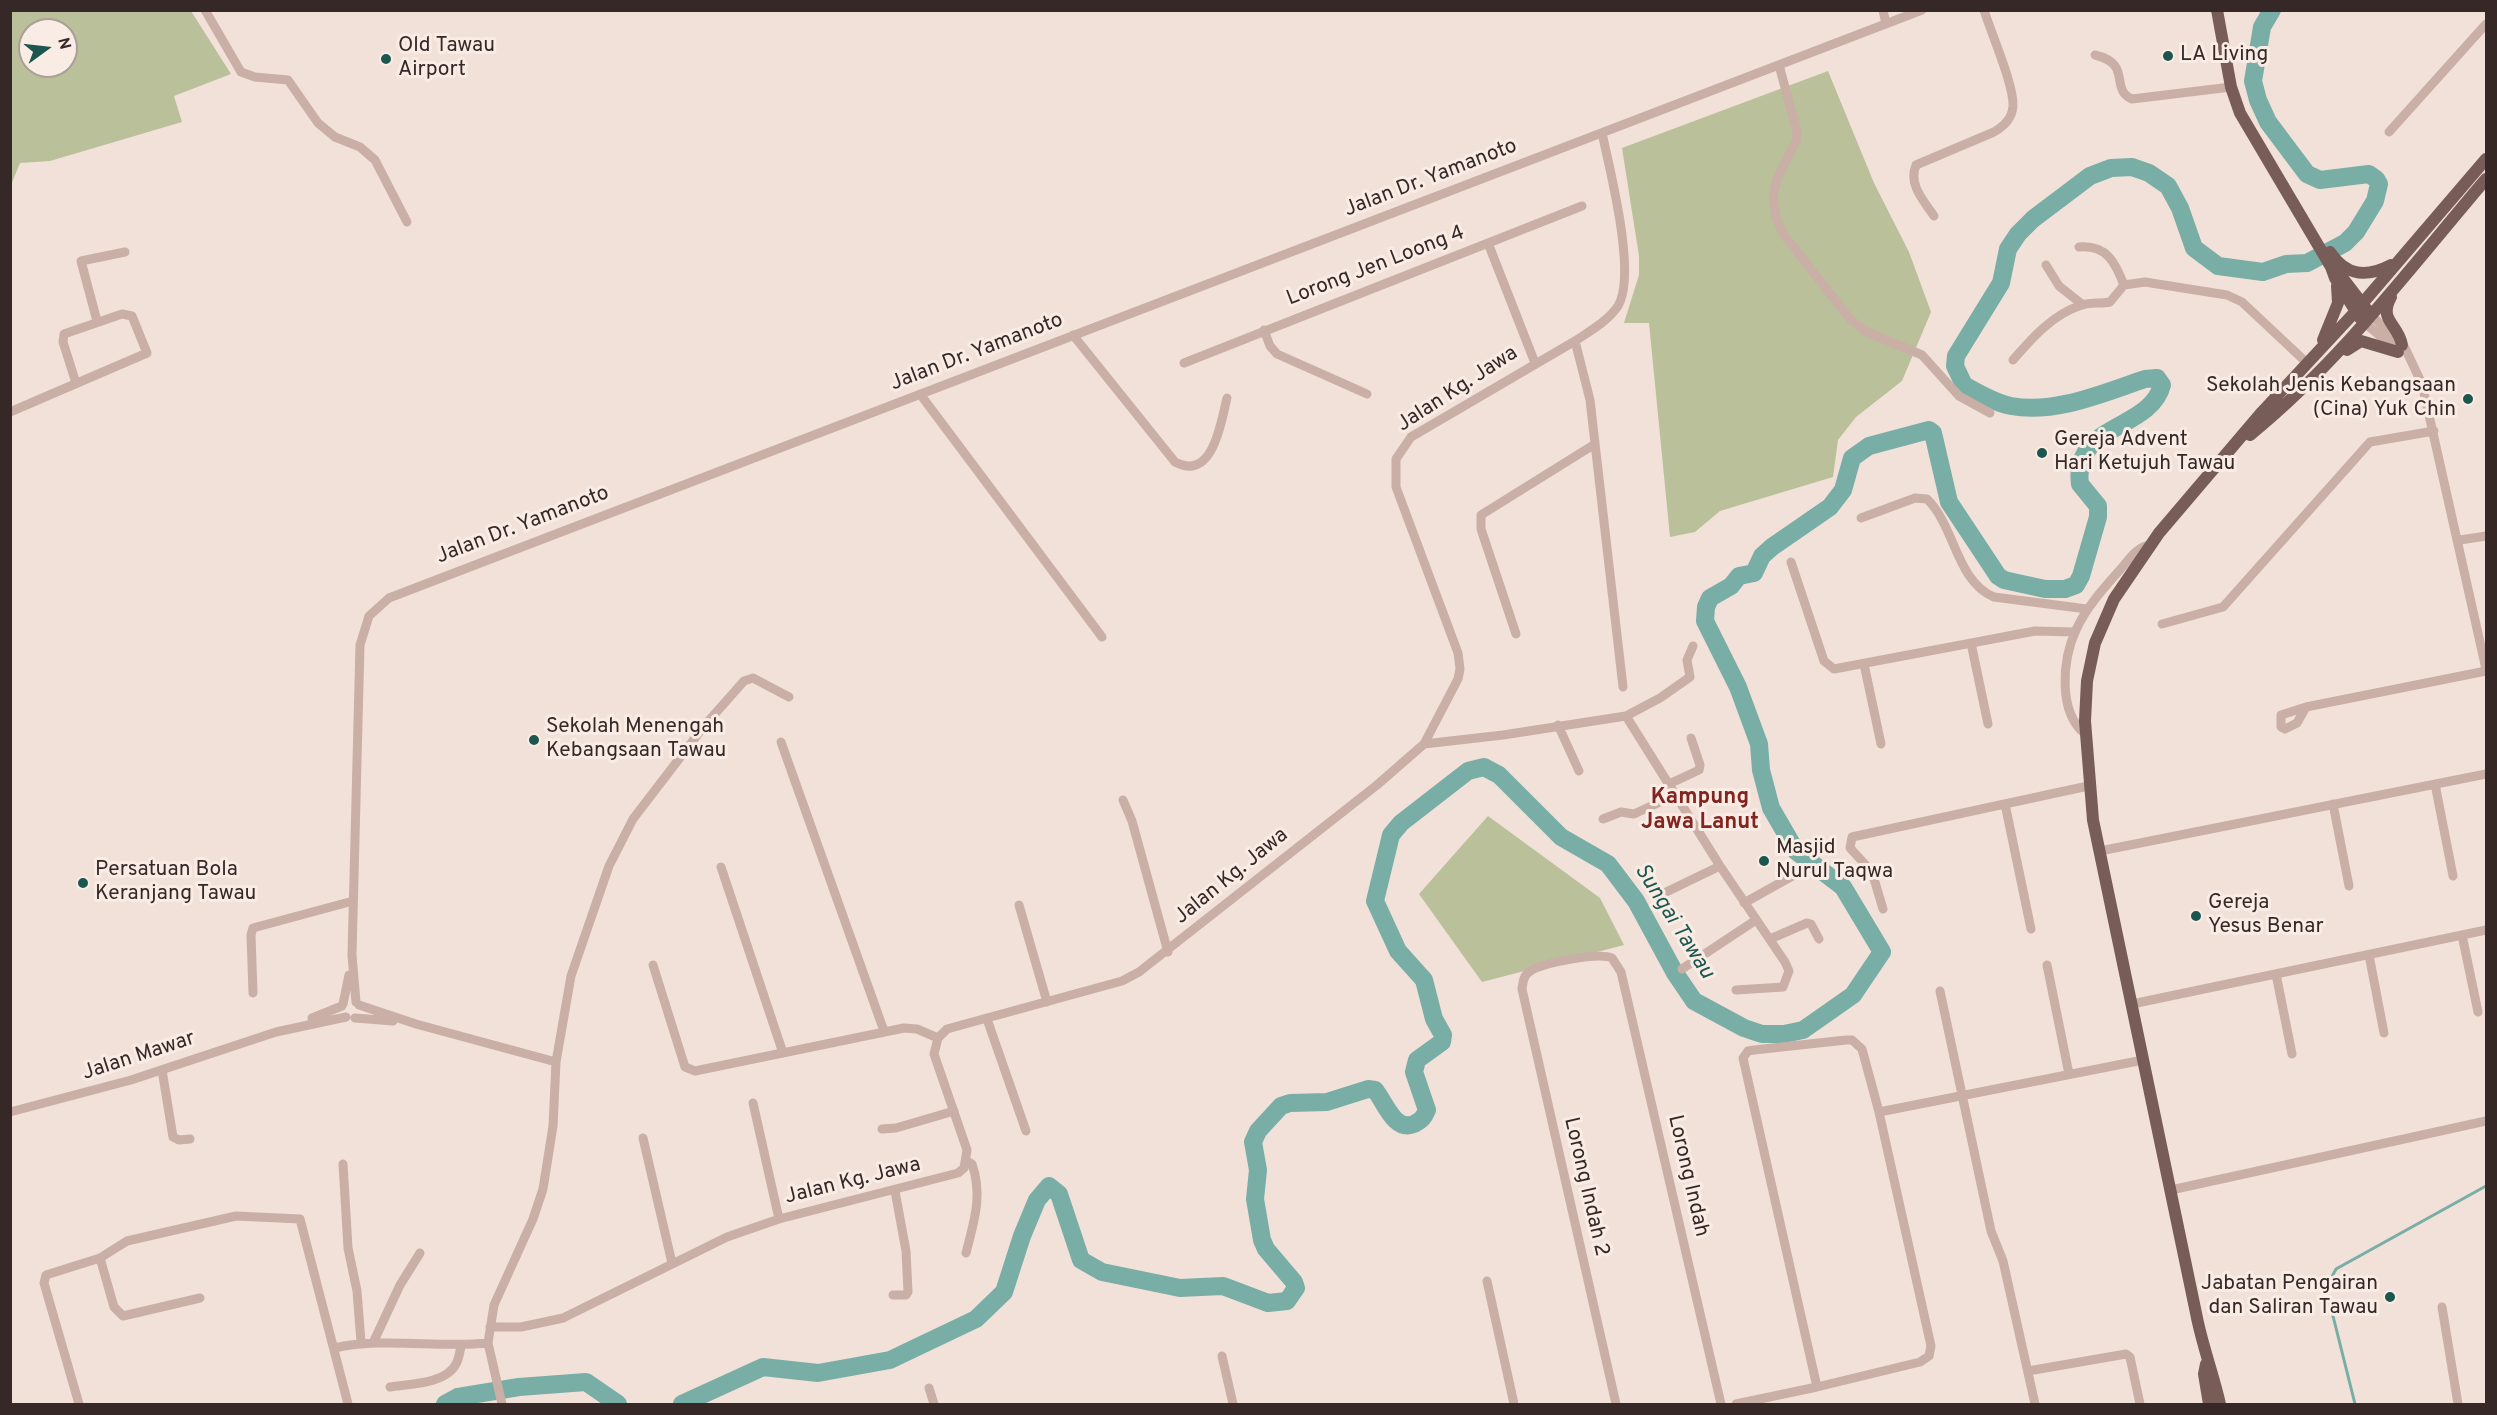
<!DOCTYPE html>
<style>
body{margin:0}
#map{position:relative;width:2497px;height:1415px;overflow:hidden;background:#f1e1d9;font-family:Overpass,sans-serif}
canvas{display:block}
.frame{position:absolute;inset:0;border:12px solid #352827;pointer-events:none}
.north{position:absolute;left:18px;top:18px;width:60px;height:60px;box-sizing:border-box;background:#f9ece5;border:2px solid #ab9e99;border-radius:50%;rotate:75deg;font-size:16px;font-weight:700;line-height:24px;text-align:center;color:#352827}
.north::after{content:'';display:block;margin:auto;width:21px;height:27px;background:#1c564f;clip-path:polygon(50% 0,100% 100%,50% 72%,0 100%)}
</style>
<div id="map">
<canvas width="2497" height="1415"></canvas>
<div class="frame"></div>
<div class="north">N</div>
</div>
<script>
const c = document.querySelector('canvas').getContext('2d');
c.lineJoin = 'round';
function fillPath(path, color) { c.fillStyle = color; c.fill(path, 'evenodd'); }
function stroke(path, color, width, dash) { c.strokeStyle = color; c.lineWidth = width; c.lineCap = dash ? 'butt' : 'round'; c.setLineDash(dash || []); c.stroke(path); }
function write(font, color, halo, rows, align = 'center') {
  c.font = font + ' Overpass,sans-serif'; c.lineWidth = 6; c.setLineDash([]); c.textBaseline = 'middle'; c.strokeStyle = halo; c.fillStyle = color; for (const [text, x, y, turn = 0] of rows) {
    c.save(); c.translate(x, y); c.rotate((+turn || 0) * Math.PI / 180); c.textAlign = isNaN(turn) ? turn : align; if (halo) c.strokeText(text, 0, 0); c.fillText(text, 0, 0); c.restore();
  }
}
fillPath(new Path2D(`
 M11,10L191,11L231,74L174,96L182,122L50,161L20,163L11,185ZM30,30H66V66H30Z
 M1828,71L1874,183L1909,252L1931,312L1902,381L1856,417L1838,440L1833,477L1720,511L1695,532L1670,537L1649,323H1624L1639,275V256L1622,148Z
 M1488,816L1600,898L1624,945L1482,982L1419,894Z`), '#bac099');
stroke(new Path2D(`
 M2355,1404L2326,1288L2336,1269L2486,1186`), '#78aea6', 3);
stroke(new Path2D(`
 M445,1404L458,1397L519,1387L586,1382L618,1404
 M682,1404L763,1367L818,1373L890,1360L976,1319L1004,1292L1022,1236L1037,1200L1049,1186L1059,1194L1081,1260L1102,1272L1180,1288L1223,1286L1268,1303L1287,1301L1296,1288L1294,1282L1266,1249L1262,1240L1255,1199L1258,1170L1253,1142L1258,1131L1281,1106L1290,1103L1327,1102L1368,1089L1375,1090C1385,1102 1394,1132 1414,1124C1422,1120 1424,1117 1427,1110L1414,1072L1417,1060L1442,1042L1443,1035L1434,1019L1424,980L1398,951L1375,901L1391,835L1401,823L1468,771L1484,767L1499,775L1561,837L1608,864L1636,901L1675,973L1694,1001L1744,1028L1762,1034H1784L1803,1030L1853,995L1882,952L1843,887L1796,851L1771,808L1761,770L1759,744L1738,687L1705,621L1706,607L1710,598L1731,586L1739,576L1754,573L1762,556L1772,547L1830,507L1843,490L1852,458L1869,446L1929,430L1933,433L1949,502L1998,576L2004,580L2045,589H2065L2076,585L2081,576L2098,517V506L2080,484C2072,423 2150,431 2162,385L2157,378L2145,379C2103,393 2056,414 2011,406C1995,403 1978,393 1964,385L1955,366L1956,356L2001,283L2008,249L2018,234L2033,219L2090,176L2111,168L2132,167L2149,173L2168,186L2180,208L2194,248L2218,266L2263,272L2286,264L2307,263L2345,243L2356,232L2375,201L2379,184L2376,179L2369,174L2320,180L2307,174L2268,122L2258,100L2253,81L2262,27L2272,10`), '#78aea6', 18);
stroke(new Path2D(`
 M205,10L241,72L255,77L288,80L318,123L335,137L360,147L375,160L407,222
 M1883,10L1886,24
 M2095,55C2133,64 2109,89 2132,99L2231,87
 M1779,65L1797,132L1796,141L1777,178L1773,196L1776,218L1784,235L1850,319L1865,331L1922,355L1959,396L1990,413
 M2389,132L2486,24
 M1934,216C1923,200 1908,184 1916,165L1994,132C2004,126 2012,119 2013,106C2014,85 1991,33 1984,10
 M1488,243L1535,363
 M2079,247C2107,245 2115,262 2124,285
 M2046,265L2059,286L2083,305
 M2371,315L2405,348L2422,384L2486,669
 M97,321L81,261L125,252
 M2365,323L2395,349
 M1264,330L1270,346L1277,354L1367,394
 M1073,335L1175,462C1213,482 1221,422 1227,398
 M1575,341L1590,400L1623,687
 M2013,360C2032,338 2053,314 2082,305C2091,302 2101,304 2110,302L2124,285L2145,282L2227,295L2242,302L2307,363
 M1184,363L1582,206
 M920,394L1102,637
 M10,412L147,353L132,316L122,314L64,334L63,342L76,383
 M1861,518L1915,498L1927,499C1955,526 1956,581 1994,597L2087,609
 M2460,540L2486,536
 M1791,562L1824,661L1834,669L2035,631L2075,632
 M2162,624L2223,607L2370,442L2434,431
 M1516,634L1481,529V515L1595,444
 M1971,643L1988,724
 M1864,664L1881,744
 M2306,707L2297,723L2285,729L2281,727V715L2306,707L2486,671
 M1626,716L1720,866L1785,962L1789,971L1783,987L1736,990
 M1558,725L1579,771
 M2085,734C2058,712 2062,660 2076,630C2086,608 2103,589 2119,571C2128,561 2136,547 2150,545
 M781,742L884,1031
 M1424,744L1503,735L1626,716L1660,698L1690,677L1687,660L1693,646
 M1669,784L1699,770L1700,765L1691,738
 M2435,784L2453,876
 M1123,800L1132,821L1168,952
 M2005,804L2031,929
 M2333,804L2349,886
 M1603,819L1621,812L1634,814L1675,795
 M2100,851L2486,774
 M721,867L783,1053
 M1662,894L1720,866
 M1744,903L1796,874
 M1019,905L1047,1002
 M1883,909L1872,872L1850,848L1852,837L2088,786
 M2462,935L2478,1012
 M1770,939L1807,923L1811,924L1819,939
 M2369,955L2384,1033
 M653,965L685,1067L695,1071L904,1028L917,1029L938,1038
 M2047,965L2069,1074
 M1682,969L1756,920
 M2276,974L2292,1054
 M1940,991L1991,1231L2003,1261L2035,1404
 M253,993L251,935L253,928L353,901
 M356,1002L352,955L360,645L369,616L389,598L1922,10
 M343,1004L349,975
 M2132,1004L2486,930
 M359,1005L416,1024L556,1062
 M312,1018L342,1006
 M355,1018L393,1021
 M987,1019L1026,1131
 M1846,1040H1852L1862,1049L1879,1112L1931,1346L1929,1356L1920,1362L1817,1387L1743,1058L1748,1051L1754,1050Z
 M162,1070L173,1137L179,1140L190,1139
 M753,1103L779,1219
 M10,1112L131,1080L276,1032L346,1017
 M1879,1112L2143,1060
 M882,1129L896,1128L954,1111
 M643,1138L672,1263
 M343,1164L348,1248L357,1291L361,1342
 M2171,1190L2486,1121
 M966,1253C974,1221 983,1196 972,1164L967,1161
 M100,1258L114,1307L123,1316L200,1298
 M1487,1281L1514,1404
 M893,1295H906L908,1292L906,1251L895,1191
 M2442,1307L2458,1404
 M490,1327H521L563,1318L727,1237L779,1219L958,1173L964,1168L967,1150L934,1054L938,1038L947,1029L1122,981L1139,972L1377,785L1424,744L1458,679L1460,669L1458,653L1396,487V459L1411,437L1575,341C1590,331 1608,321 1618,306C1637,274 1610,171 1602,133
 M373,1343L400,1285L420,1253
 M334,1348C384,1337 437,1348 488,1343
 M1222,1356L1233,1404
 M2028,1371L2126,1354L2130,1357L2140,1404
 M390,1387C409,1384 446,1384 456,1364C459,1359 460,1351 461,1346
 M929,1388L934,1404
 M79,1404L44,1283L46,1275L100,1258L127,1241L236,1216L300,1219L348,1404
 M502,1404L488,1343L494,1305L533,1219L543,1189L553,1126L556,1062L571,976L600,892L609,866L633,819L705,725L744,681L753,678L789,697
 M1616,1404L1522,989C1523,983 1523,976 1529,972C1540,963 1599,952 1612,958L1621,972L1721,1404
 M1736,1404L1817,1387`), '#c9afa5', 9);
stroke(new Path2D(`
 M2217,10L2231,87L2240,113L2331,267L2335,278L2360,318
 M2330,252C2346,276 2366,278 2391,265
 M2341,276L2367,310
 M2391,297C2378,321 2398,323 2402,345
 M2323,340L2338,303L2337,286
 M2347,350L2361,341L2398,352
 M2250,435C2340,362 2411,267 2486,179
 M2206,1364L2204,1374L2209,1404
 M2220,1404C2213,1373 2202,1345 2196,1313L2093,820L2085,721L2087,681L2095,643L2114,599L2159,533L2262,412L2355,312L2486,159`), '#775c57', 12);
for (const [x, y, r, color] of [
 [2168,56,6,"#1c564f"],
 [386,59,6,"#1c564f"],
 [2468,399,6,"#1c564f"],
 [2042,453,6,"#1c564f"],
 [534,740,6,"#1c564f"],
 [1764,861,6,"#1c564f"],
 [83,883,6,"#1c564f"],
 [2196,916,6,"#1c564f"],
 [2390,1297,6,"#1c564f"]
]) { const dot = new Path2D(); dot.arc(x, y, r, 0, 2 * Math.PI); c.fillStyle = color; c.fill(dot); stroke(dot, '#f9ece5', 2); }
write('21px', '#352827', '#f9ece5', [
 ["Old Tawau",398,47],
 ["Airport",398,71],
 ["LA Living",2180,56],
 ["Sekolah Jenis Kebangsaan",2456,387,"right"],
 ["(Cina) Yuk Chin",2456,411,"right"],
 ["Gereja Advent",2054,441],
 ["Hari Ketujuh Tawau",2054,465],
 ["Sekolah Menengah",546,728],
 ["Kebangsaan Tawau",546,752],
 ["Masjid",1776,849],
 ["Nurul Taqwa",1776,873],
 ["Persatuan Bola",95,871],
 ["Keranjang Tawau",95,895],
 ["Gereja",2208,904],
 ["Yesus Benar",2208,928],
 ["Jabatan Pengairan",2378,1285,"right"],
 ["dan Saliran Tawau",2378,1309,"right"]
], 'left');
write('21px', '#352827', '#f9ece5', [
 ["Jalan Dr. Yamanoto",1431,179,-21],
 ["Lorong Jen Loong 4",1376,267,-21],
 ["Jalan Dr. Yamanoto",977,353,-21],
 ["Jalan Kg. Jawa",1458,390,-33],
 ["Jalan Dr. Yamanoto",523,526,-21],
 ["Jalan Kg. Jawa",1232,877,-39],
 ["Jalan Mawar",139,1057,-18],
 ["Lorong Indah",1687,1176,77],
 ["Jalan Kg. Jawa",853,1182,-14],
 ["Lorong Indah 2",1585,1187,77]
]);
write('bold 22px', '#842420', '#f9ece5', [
 ["Kampung",1700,799],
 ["Jawa Lanut",1700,824]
]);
write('italic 22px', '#1c564f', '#f9ece5', [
 ["Sungai Tawau",1673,922,58]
]);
</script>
